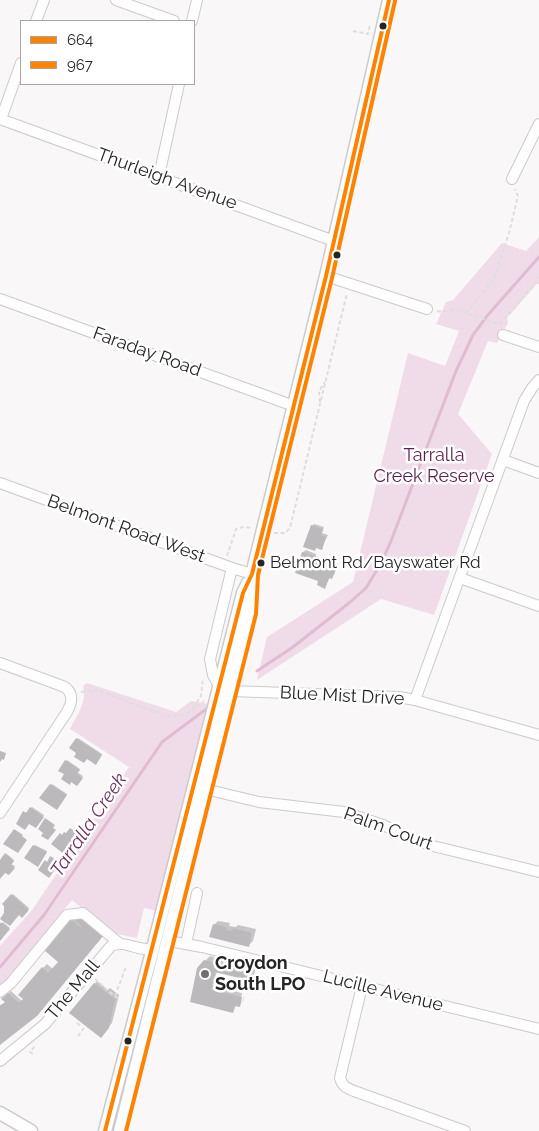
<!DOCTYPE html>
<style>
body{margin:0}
#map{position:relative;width:539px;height:1131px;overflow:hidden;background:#faf7f9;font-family:Raleway,sans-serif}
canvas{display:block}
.legend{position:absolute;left:20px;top:20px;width:175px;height:65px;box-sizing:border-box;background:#fff;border:1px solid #a8a7a8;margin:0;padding:6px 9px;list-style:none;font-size:15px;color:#262425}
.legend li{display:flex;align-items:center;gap:10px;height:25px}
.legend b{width:25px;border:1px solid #a8a7a8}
</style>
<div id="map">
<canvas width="539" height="1131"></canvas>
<ul class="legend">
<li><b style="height:6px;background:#ff8200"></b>664</li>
<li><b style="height:6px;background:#ff8200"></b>967</li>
</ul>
</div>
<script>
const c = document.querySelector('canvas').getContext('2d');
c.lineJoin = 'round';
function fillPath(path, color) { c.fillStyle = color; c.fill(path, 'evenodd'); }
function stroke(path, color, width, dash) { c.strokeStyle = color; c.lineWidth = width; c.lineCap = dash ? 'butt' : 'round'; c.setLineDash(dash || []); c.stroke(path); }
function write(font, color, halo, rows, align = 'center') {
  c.font = font + ' Raleway,sans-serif'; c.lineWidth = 5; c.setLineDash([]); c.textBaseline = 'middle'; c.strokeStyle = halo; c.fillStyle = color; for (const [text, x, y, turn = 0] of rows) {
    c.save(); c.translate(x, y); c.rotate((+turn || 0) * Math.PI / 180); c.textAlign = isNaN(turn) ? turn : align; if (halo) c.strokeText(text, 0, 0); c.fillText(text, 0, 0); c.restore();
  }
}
fillPath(new Path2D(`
 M539,237V284H537L507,318L508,323L497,343L488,341L458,414L492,454L434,615L381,599L257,680L267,637L353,582L408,353L445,366L459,331L436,324L446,302L453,300L502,243L526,251Z
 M87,683L176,712L191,701L210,704L158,911L144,908L137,938L112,933L72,900L7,980L0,986V946L32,910L129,767L70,729C77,715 87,703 83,686Z`), '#f0dce8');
fillPath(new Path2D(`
 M314,524L324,527L322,533L328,535L321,549L317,547L315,549L312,526Z
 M306,550L316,554V556L338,564L334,575L330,577L325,587L320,580L296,572L303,552Z
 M78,738L102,754L95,763L71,748Z
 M67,760L80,769L77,772L83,776L77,785L60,770Z
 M52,784L67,794L57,809L41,798Z
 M32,807L44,815L35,827L29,823L18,824L24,812L28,813Z
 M35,845L47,851L39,865L26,858Z
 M7,854L14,860L11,864L15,866L8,874L5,871L0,877V862Z
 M13,894L29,908L22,916L19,914L6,921L4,923L10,928L0,937V925L5,921L6,914L4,904Z
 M86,915L49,1000L0,1044V1005L7,1002L3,999L11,991L22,1001L43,968L47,964L53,969L60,961L71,919Z
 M218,921L230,923L229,926L236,927L238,925L256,929L253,941L249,945L214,925Z
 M210,956L256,968L254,975L250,979L217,971L213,986L242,993L240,1002H242L245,994L243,1001L239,1005H236L233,1012L191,1001L198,968Z
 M97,981L108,990L110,988L119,995L112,1023L104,1032L71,1012Z`), '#0003');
stroke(new Path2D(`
 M257,671L293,647L349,603L366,588L380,565L391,541L456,371L473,335L487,316L539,257
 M0,967L44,915L162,742L209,707`), '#e0bcd3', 3);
fillPath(new Path2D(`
 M311,525L323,529L321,535L326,537L322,550L316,548L315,551L303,547Z
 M302,552L314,556V558L337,566L332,579L329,578L325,589L317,585L318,581L295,573Z
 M76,738L102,755L96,765L87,759L84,763L74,757L76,753L69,748Z
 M0,751L6,753L4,760L2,759L0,762Z
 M65,760L80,770L77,774L83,778L77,786L71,782L70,785L61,779L64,774L58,771Z
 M50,784L67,795L57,810L39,798Z
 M30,807L44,817L36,828L29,824L25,830L16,824L23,811L26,813Z
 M45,818L55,825L53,828L56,830L48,840L41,836L43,833L38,829Z
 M70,828L80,834L70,850L68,848L64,854L51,844L60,833L62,835L64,832L66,833Z
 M14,829L23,835L22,836L27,840L18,853L3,844Z
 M33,845L47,852L38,867L24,858Z
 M5,853L14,861L11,865L15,868L9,875L5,873L0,879V860Z
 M50,856L62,863L56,872L54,871L49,878L38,870L45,860L47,862Z
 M11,894L29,910L22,918L19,915L10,926L0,919L4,913V906L2,904Z
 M83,917L104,935L37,1016L0,1045V1006L5,1002L1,999L8,993L19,1003L23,999L18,995L42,967L48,973L58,962L44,950L70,918L80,927L81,926L73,919Z
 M1,922L10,929L0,941V924Z
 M213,924L226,927V930L232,931L233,928L252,933L249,947L209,937Z
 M204,960L253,971L251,981L215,972L211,990L242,997L240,1007L235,1006L233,1013L190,1002L197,968Z
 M94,983L115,999L109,1028L101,1038L69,1013Z`), '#bbb9bb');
const minor = new Path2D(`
 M116,0L174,21
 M36,21L44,0
 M192,21L197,0
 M0,119L334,241
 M1,119L21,63
 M159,176L179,84
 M512,179L539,124
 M326,276L427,309
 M0,299L294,406
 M503,335L539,347
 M503,460L539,473
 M0,483L232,568L252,574
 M460,578L539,606
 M0,663L65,687C74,694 72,703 67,712L0,813
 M220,688L213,675L210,659L232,568
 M231,691L399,697L415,700L539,735
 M415,700L524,401L532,388L539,380
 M205,789L259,802L344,812L383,825L411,838L433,846L539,872
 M169,941L202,947L539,1029
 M186,944L197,893
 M362,986L340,1078C342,1086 347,1088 354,1091L465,1131
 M0,992L11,983L67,915L83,913L119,943
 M0,1061L45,1024L111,946C126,939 139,953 153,948`);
const major = new Path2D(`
 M0,1113L31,1131
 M105,1131L153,948L243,593L248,583
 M120,1131L250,612L252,574L326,276L389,0`);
stroke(minor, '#cccacc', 12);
stroke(major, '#cccacc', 15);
stroke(new Path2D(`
 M353,31L368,34L370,24
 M437,311C445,313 451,309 458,310L501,325
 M466,313L494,279L509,233L518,196L515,189
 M500,324L531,288L539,276
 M320,402L319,391L325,382
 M274,533H285L290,528L347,293
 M227,556L236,529L243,527L252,528
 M81,692L98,690L165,716C180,719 193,711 204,701
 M193,708L201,696L203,678
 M95,979L113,995L120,999
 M115,996L125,969H127
 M77,1023L81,1026
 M78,1036L84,1028
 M33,1054L30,1052L35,1046`), '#dfdedf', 2, [4, 2.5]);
stroke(minor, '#fefefe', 10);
stroke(major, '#fefefe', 12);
stroke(new Path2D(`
 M105,1131L243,593L252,574L326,276L389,0`), '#ff8200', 4);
stroke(new Path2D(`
 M126,1131L256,614L258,575L332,278L395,1`), '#ff8200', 4);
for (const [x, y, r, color] of [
 [383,26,4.5,"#262425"],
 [337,255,4.5,"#262425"],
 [261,563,4.5,"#262425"],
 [205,974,5,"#706e6f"],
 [128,1041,4.5,"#262425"]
]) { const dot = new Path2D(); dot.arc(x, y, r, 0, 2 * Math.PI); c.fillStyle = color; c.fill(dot); stroke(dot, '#fff', 2); }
write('17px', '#262425', '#fff', [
 ["Belmont Rd/Bayswater Rd",270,563]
], 'left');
write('18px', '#262425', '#fff', [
 ["Thurleigh Avenue",167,179,20],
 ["Faraday Road",147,352,20],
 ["Belmont Road West",126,529,20],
 ["Blue Mist Drive",342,696,3],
 ["Palm Court",388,829,20],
 ["The Mall",73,990,-50],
 ["Lucille Avenue",383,991,14]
]);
write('18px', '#5a1f4a', '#fff', [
 ["Tarralla",434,456],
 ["Creek Reserve",434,477]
]);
write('bold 18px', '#262425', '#fff', [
 ["Croydon",215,964],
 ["South LPO",215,985]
], 'left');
write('italic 19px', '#6b2f5a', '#fff', [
 ["Tarralla Creek",89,825,-56]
]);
</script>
